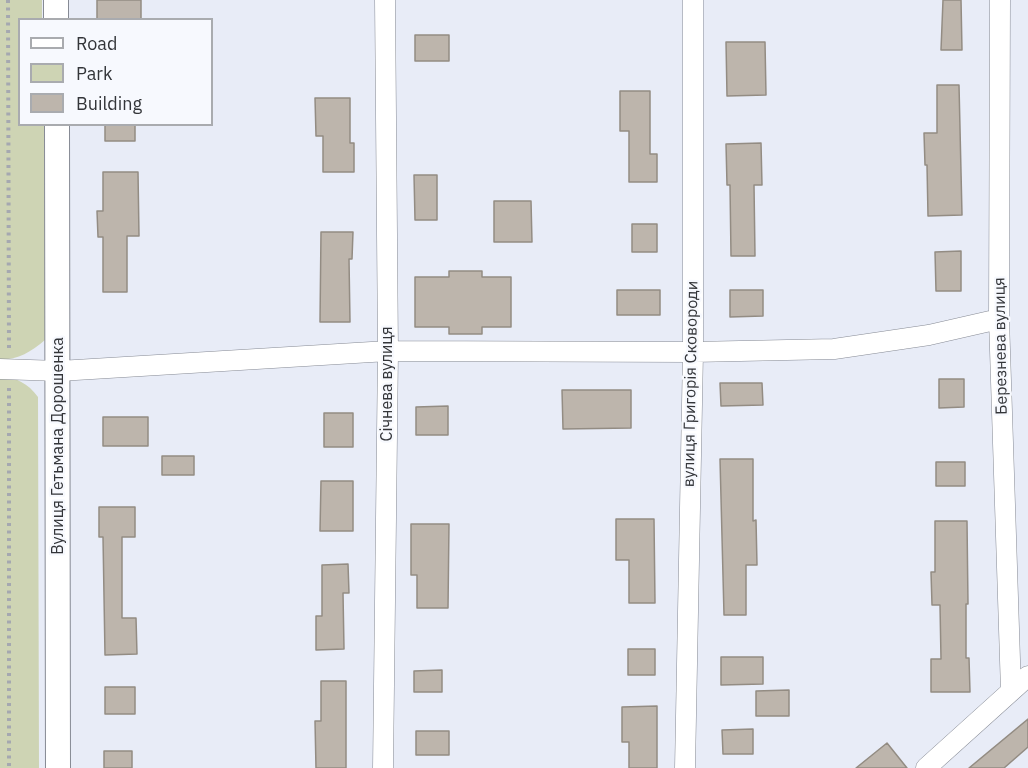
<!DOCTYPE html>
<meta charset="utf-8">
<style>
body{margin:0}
#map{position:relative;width:1028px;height:768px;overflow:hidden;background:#e8ecf7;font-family:"IBM Plex Sans",sans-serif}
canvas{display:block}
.legend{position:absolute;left:18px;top:18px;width:195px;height:108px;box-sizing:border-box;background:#f7f9fe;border:2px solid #a9abaf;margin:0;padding:8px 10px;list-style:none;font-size:18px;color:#333539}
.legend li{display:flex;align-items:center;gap:12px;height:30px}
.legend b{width:30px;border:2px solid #a9abaf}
</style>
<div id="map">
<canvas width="1028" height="768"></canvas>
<ul class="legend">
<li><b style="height:8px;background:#fff"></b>Road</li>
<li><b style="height:16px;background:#ced4b4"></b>Park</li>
<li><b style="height:16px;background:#bdb5ac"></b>Building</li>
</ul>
</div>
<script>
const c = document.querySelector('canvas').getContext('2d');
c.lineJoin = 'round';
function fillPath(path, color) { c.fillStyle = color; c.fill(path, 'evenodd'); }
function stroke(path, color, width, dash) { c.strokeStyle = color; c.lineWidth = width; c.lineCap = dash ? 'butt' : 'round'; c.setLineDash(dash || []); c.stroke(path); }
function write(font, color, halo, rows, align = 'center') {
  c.font = font + ' "IBM Plex Sans",sans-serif'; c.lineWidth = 4.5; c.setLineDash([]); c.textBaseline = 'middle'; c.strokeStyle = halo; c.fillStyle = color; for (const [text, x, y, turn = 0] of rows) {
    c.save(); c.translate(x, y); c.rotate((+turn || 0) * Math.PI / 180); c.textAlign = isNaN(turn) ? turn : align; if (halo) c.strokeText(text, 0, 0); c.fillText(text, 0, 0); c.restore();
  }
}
fillPath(new Path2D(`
 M0,0H42V19L20,20V124L44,125L46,314L45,340C31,352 19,359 0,360Z
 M0,375C16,378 28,383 38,397L39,768H0Z`), '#ced4b4');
const building = new Path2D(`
 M97,0H141V20H97Z
 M943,0H961L962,50H941Z
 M415,35H449V61H415Z
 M726,42H765L766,95L727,96Z
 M937,85H959L962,215L928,216L927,165H925L924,133H937Z
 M620,91H650V154H657V182H629V131H620Z
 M315,98H350V143H354V172H323V136H316Z
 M105,124H135V141H105Z
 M761,143L762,185H754L755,256H731L730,185H727L726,144Z
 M103,172H138L139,236H127V292H103V237H98L97,211H103Z
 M414,175H437V220H415Z
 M494,201H531L532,242H494Z
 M632,224H657V252H632Z
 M321,232H353L352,259H349L350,322H320Z
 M961,251V291H936L935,252Z
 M449,271H482V277H511V327H482V334H449V327H415V277H449Z
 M617,290H660V315H617Z
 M730,290H763V316L730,317Z
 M939,379H964V407L939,408Z
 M720,383H762L763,405L721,406Z
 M562,390H631V428L563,429Z
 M448,406V435H416V407Z
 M324,413H353V447H324Z
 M103,417H148V446H103Z
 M162,456H194V475H162Z
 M720,459H753V521L756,520L757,565H746V615H724Z
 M936,462H965V486H936Z
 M321,481H353V531H320Z
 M99,507H135V537H122V618H136L137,654L105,655L103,537H99Z
 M616,519H654L655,603H629V560H616Z
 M935,521H967L968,604H966V658H969L970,692H931V659H941L940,605H932L931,572H935Z
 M411,524H449L448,608H417V575H411Z
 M348,564L349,593H343L344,649L316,650V616H322V565Z
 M628,649H655V675H628Z
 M721,657H763V684L721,685Z
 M442,670V692H414V671Z
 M321,681H346V768H316L315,721H321Z
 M105,687H135V714H105Z
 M789,690V716H756V691Z
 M657,706V768H629V742H622V707Z
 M1028,719V747L1004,768H969Z
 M753,729V754H723L722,730Z
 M416,731H449V755H416Z
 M887,743L907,768H856Z
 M104,751H132V768H104Z`);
fillPath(building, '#bdb5ac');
stroke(building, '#938c83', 1.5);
const minor = new Path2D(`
 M1000,0L999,319L1011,691
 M0,369L59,371L388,351L693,352L834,349L929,335L999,319
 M383,768L388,351L385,0
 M685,768L693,352V0
 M926,768L1028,676`);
const tertiary = new Path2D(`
 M56,0V20
 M57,124L58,768`);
stroke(minor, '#868a94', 21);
stroke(tertiary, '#868a94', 26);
stroke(new Path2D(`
 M8,0L9,350
 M9,388V768`), '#a5a8b0', 4, [3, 4.5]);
stroke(minor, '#fff', 20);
stroke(tertiary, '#fff', 24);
write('16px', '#333539', '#f7f9fe', [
 ["Березнева вулиця",1001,346,-91],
 ["Січнева вулиця",387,384,-90],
 ["вулиця Григорія Сковороди",691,384,-89],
 ["Вулиця Гетьмана Дорошенка",58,446,-90]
]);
</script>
